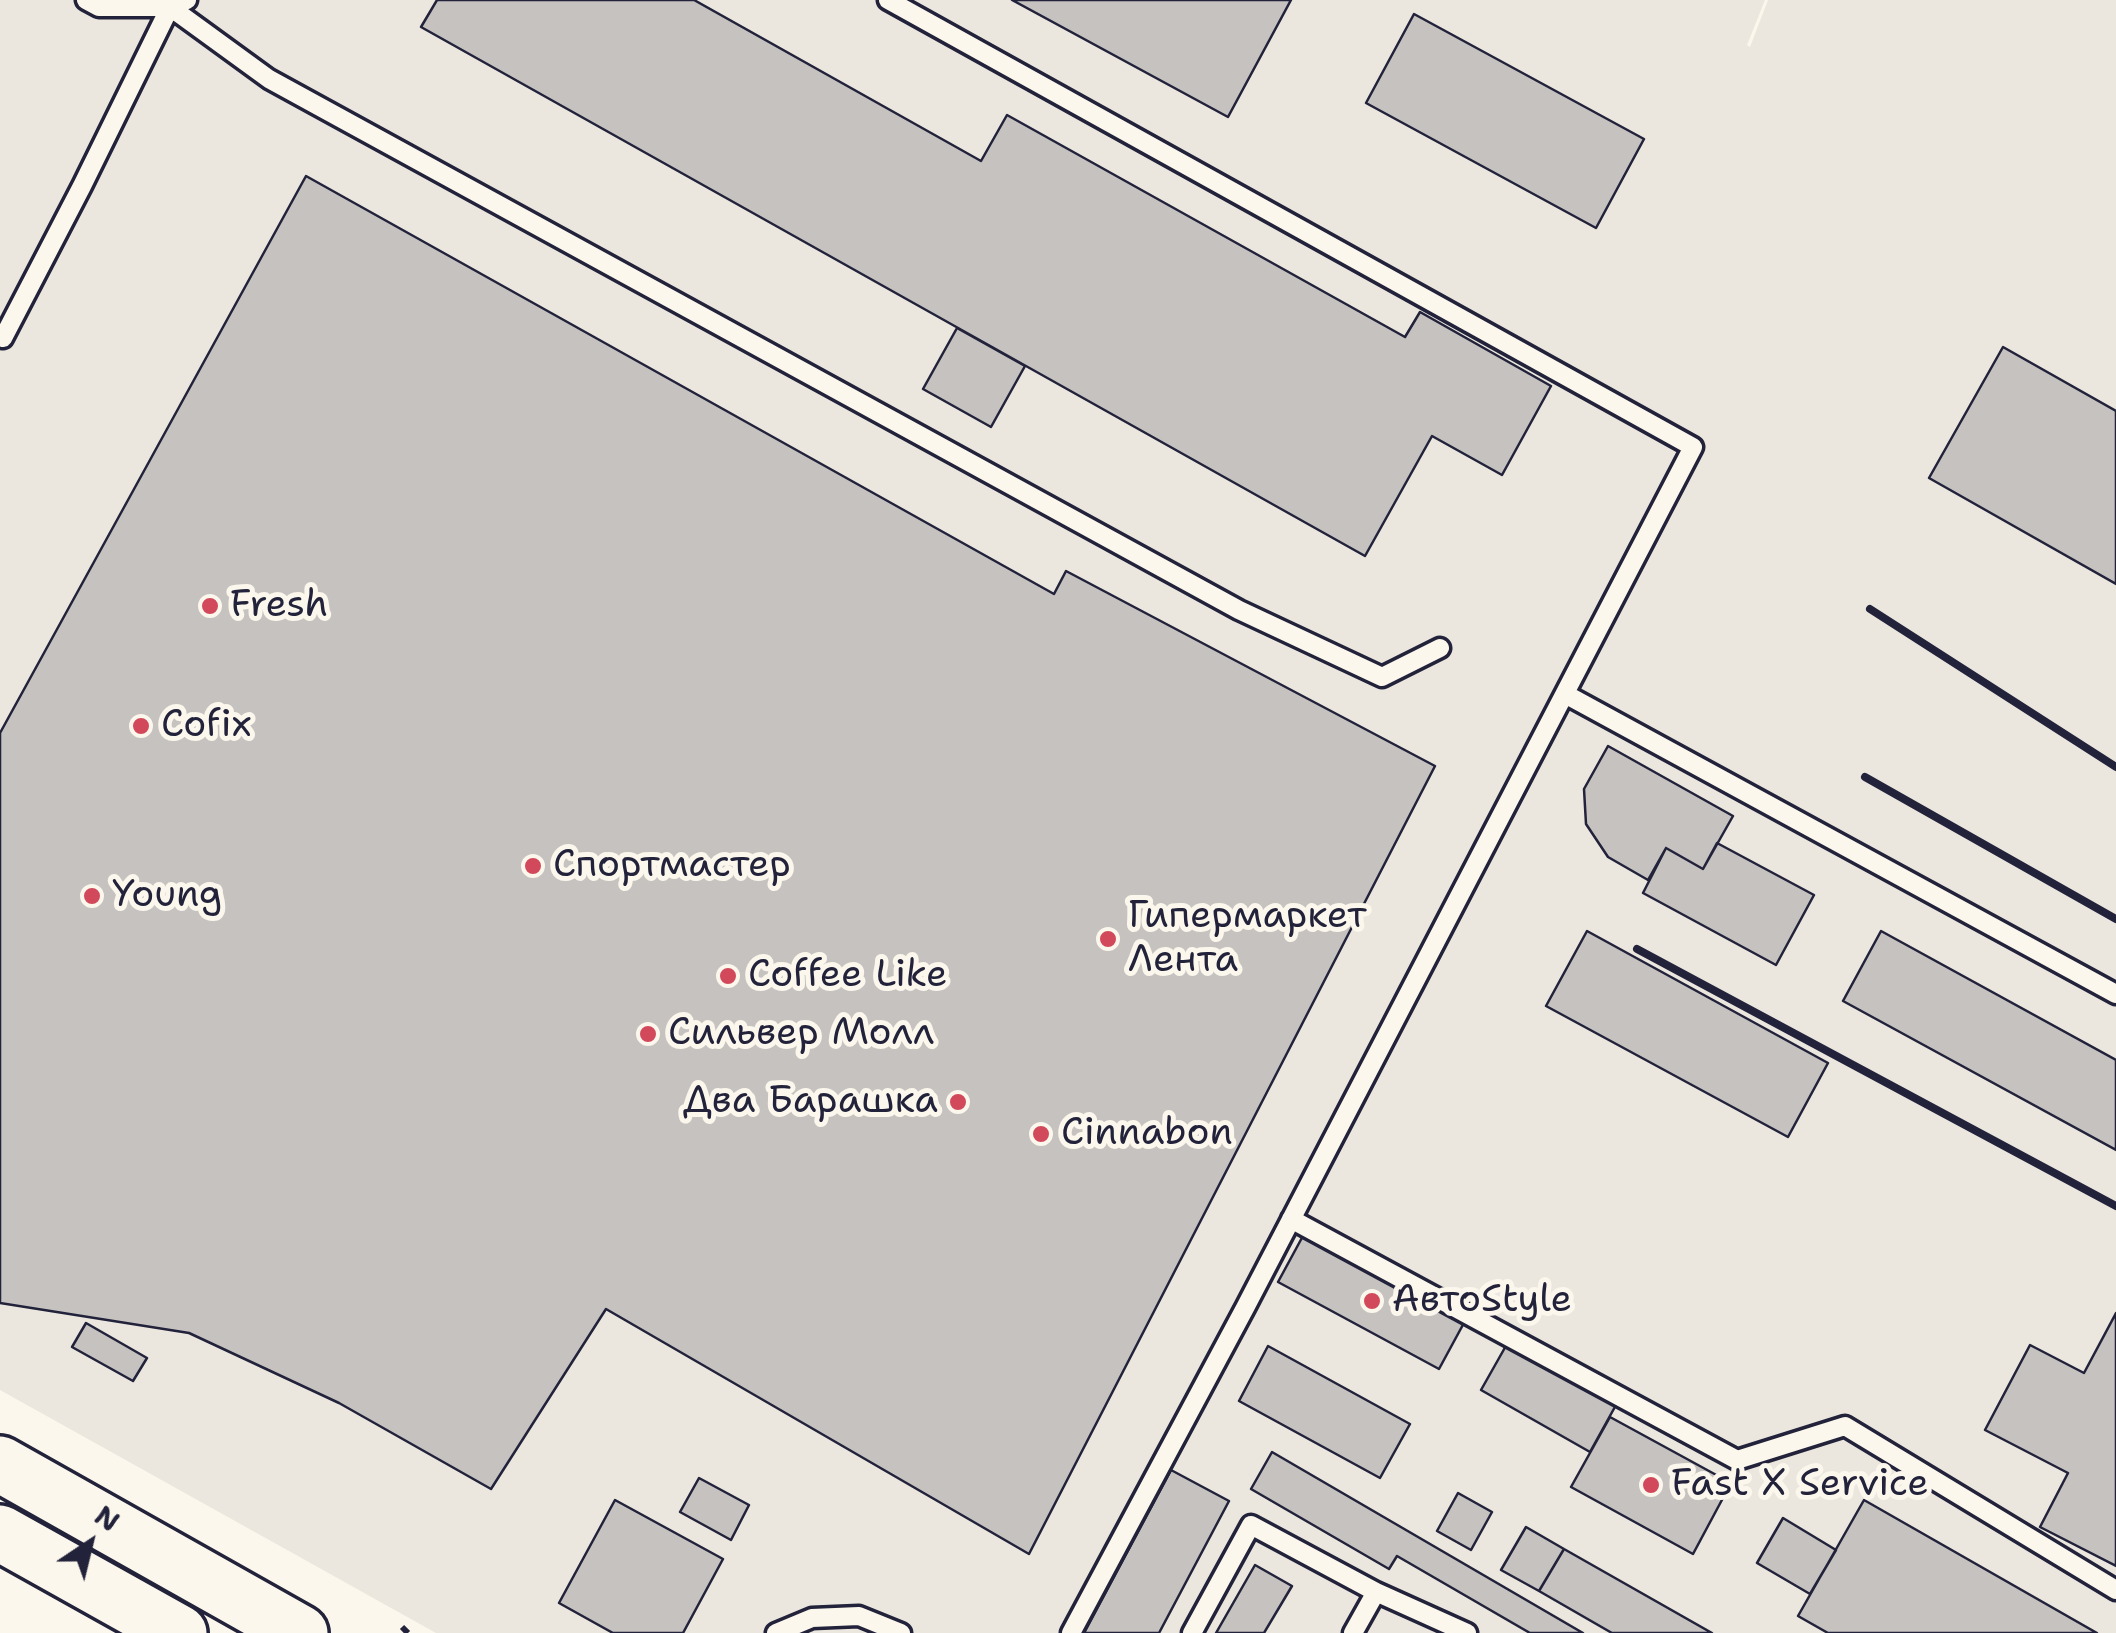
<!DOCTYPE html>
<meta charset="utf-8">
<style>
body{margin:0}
#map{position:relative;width:2116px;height:1633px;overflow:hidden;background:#fbf7ec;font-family:"Shantell Sans",sans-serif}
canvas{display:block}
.north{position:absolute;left:40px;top:1493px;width:100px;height:100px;-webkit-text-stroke:8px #fbf7ec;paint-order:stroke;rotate:35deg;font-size:28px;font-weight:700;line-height:40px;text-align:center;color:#22223b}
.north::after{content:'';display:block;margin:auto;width:35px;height:45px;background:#22223b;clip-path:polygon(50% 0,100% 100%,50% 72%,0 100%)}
</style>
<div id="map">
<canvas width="2116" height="1633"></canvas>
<div class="north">N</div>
</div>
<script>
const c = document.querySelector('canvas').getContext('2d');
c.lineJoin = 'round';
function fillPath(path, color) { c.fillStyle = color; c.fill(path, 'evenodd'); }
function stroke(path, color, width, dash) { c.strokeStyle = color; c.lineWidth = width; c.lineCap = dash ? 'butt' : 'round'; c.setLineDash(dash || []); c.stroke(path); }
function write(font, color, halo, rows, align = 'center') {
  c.font = font + ' "Shantell Sans",sans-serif'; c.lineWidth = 10; c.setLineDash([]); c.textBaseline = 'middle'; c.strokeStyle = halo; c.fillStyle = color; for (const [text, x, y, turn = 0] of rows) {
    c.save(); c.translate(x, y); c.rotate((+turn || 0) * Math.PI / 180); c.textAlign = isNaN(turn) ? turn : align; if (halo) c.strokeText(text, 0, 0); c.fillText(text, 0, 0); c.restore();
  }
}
fillPath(new Path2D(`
 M0,0H1765L1747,45L1750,47L1768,0H2116V1633H436L0,1390Z`), '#ebe7df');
const building = new Path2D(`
 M437,0H694L981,161L1007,115L1405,337L1420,312L1551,386L1502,475L1432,436L1365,556L421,27Z
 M1012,0H1291L1228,117Z
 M1414,14L1644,139L1596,228L1366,103Z
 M306,176L1054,594L1066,571L1435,766L1029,1554L606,1309L491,1489L339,1403L189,1333L0,1303V733Z
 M957,328L1025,366L991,427L923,389Z
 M2003,347L2116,411V584L1929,478Z
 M1608,746L1733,816L1703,869L1666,848L1648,880L1608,857L1586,824L1584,789Z
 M1717,843L1814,895L1776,965L1643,893L1666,848L1703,869Z
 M1587,931L1828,1063L1788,1137L1546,1006Z
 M1881,931L2116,1060V1150L1843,1001Z
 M1304,1234L1465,1321L1439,1369L1278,1282Z
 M2116,1313V1566L2040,1527L2068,1473L1985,1430L2030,1345L2084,1373Z
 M86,1323L147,1358L133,1381L72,1347Z
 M1507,1344L1616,1405L1590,1452L1481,1390Z
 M1268,1346L1410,1424L1380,1478L1239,1401Z
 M1610,1417L1731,1483L1693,1554L1571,1487Z
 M1272,1452L1583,1633H1530L1397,1556L1389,1569L1251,1489Z
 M1171,1470L1229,1501L1159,1633H1084Z
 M699,1478L749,1505L731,1540L680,1512Z
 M1458,1493L1492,1512L1471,1550L1437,1531Z
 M615,1500L723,1559L683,1633H613L559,1603Z
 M1864,1500L2097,1633H1828L1798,1616Z
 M1783,1518L1836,1550L1810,1594L1757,1563Z
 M1526,1527L1564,1549L1539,1591L1501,1570Z
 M1564,1549L1712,1633H1612L1539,1591Z
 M1255,1565L1292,1586L1264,1633H1216Z`);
fillPath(building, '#c6c2c0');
stroke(building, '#22223b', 2.5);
const service = new Path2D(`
 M86,0L99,7H170L187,0
 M888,0L1693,447L1245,1308L1071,1633
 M0,336L3,338L82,186L170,7L269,79L1239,610L1382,677L1440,648
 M1565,694L2116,994
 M1291,1219L1737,1460L1845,1426L2116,1590
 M776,1633L812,1618L859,1616L901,1633
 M1192,1633L1251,1525L1376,1592L1467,1633
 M1353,1633L1376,1592`);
const primary = new Path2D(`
 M0,1464L300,1633
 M0,1533L179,1633`);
stroke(service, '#22223b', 25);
stroke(primary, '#22223b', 62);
stroke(new Path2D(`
 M402,1627L408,1633`), '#22223b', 6, [10, 8]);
stroke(service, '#fbf7ec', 18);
stroke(primary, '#fbf7ec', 55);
stroke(new Path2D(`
 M1870,609L2116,767
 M1865,777L2116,919
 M1637,949L2116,1206`), '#22223b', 8);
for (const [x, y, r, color] of [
 [210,606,10,"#d1495b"],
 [141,726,10,"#d1495b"],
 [533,866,10,"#d1495b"],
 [92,896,10,"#d1495b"],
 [1108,939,10,"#d1495b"],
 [728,976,10,"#d1495b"],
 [648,1034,10,"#d1495b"],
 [958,1102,10,"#d1495b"],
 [1041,1134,10,"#d1495b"],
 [1372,1301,10,"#d1495b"],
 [1651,1485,10,"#d1495b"]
]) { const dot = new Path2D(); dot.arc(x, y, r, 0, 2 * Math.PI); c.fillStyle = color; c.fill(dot); stroke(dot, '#fbf7ec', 4); }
write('38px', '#22223b', '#fbf7ec', [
 ["Fresh",230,606],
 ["Cofix",161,726],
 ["Спортмастер",553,866],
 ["Young",112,896],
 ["Гипермаркет",1128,917],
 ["Лента",1128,961],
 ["Coffee Like",748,976],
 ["Сильвер Молл",668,1034],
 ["Два Барашка",938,1102,"right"],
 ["Cinnabon",1061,1134],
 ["АвтоStyle",1392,1301],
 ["Fast X Service",1671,1485]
], 'left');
</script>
